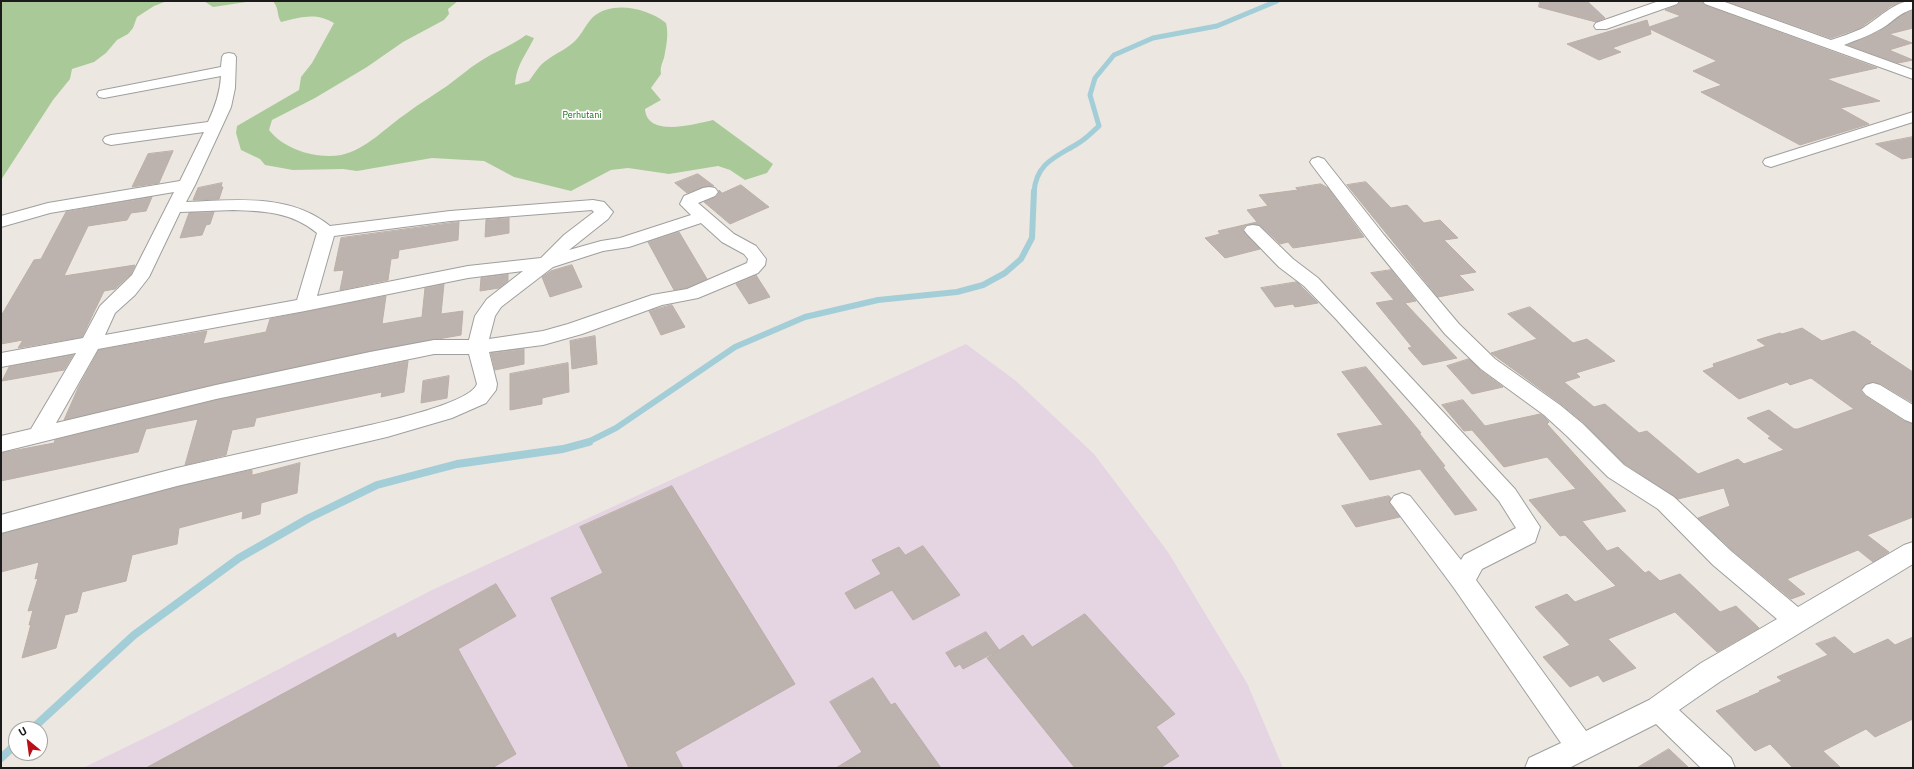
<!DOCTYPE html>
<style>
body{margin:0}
#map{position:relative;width:1914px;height:769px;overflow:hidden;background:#ece8e1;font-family:"IBM Plex Sans",sans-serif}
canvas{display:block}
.frame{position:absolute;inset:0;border:2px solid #1b1b1b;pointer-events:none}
.north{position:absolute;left:8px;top:721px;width:40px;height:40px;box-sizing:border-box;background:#fff;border:1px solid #a4a4a4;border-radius:50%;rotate:331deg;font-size:11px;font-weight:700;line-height:16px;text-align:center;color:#1b1b1b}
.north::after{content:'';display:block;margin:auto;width:14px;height:18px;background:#b80f18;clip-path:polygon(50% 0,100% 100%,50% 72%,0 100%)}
</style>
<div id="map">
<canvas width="1914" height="769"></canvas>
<div class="frame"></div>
<div class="north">U</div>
</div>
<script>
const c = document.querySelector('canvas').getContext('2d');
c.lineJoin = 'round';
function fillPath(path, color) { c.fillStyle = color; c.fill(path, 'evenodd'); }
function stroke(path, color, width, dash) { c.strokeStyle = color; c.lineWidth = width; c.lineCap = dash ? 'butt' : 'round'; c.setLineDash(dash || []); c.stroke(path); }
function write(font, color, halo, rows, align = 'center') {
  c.font = font + ' "IBM Plex Sans",sans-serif'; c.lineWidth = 3.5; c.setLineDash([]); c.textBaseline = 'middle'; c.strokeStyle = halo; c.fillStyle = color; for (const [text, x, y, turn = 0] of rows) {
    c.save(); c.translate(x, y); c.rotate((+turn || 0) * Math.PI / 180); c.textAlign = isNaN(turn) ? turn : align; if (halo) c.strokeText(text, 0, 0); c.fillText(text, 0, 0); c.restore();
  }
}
fillPath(new Path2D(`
 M966,344L1016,381L1094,454L1168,552L1247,683L1283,768H83L165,728L432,590Z`), '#e5d4e2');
fillPath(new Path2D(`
 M1,1H167L154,6L137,17L133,28L128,34L117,40L106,53L94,62L72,69L70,79L53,100L1,180Z
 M204,1H253L213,7Z
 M273,1H458L448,9L449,14L444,20L403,42L367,67L315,98L272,120L269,130C285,150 316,159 341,155C366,150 386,127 407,113C420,103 434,95 447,86C458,78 468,69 479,62C494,52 511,46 526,35L534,38C525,57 517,63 515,85L529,81C535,73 539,65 547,60C556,53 567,49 575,41C582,34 586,24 593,17C612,0 648,8 666,23C669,34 666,48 664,58C662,64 660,67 661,74L651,88L661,100L645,109C647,138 695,124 713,120L773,164L767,173L745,180L730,170L718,166L669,174L628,168L611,170L571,191L514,177L484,161L432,158L357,171L343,169L293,170L265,165L260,159L241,150L236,133L237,126L299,90L301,77L312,63L334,23C316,12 301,17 281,22C276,14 280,10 273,1Z`), '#aac999');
stroke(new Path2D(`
 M1034,192C1036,163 1056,157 1077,144C1086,139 1092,132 1099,126L1090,95L1095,78L1114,55L1153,38L1217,26L1277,1`), '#a4ced7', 5);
stroke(new Path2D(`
 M586,443L616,428L735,347L805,317L878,300L957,292L983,285L1005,273L1021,259L1032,238L1034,191`), '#a4ced7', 6);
stroke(new Path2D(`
 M32,729L134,635L239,558L309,518L377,485L457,464L563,449L589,442
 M1,758L16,744`), '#a4ced7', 8);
const building = new Path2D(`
 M1540,1H1587L1605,18L1596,22L1539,7Z
 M1680,1H1702L1704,5L1877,68L1827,79L1880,101L1840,108L1869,124L1800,145L1701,92L1722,85L1693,71L1717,61L1650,29L1651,34L1612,48L1621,52L1599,60L1567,44L1647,20L1649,27L1681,16L1665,10L1678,5Z
 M1726,1H1903L1891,6L1860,28L1831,38Z
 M1913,11V28L1889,34L1912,43L1889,50L1913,60L1898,63L1848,45L1878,32L1902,15Z
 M1913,137V157L1902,159L1876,144Z
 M173,151L159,183L132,187L148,154Z
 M698,174L714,186L703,187L687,193L675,183Z
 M1366,182L1391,208L1407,205L1424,223L1440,220L1458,238L1444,240L1476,272L1459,275L1474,290L1438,297L1347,185Z
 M222,183L221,187H223L219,199L193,200L198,188Z
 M1321,184L1328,188L1364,237L1293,248L1288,242L1280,244L1260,225L1253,224L1246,225L1242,230L1260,249L1225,258L1205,238L1220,234L1218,231L1257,222L1247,210L1268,206L1259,195L1298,190L1296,188Z
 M741,185L769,207L730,224L704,202L716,197L719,193V190L722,193Z
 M152,197L146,211L131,213L127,220L88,226L64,276L135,265L131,274L115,289L104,291L82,337L18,348L23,340L1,344V316L34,260L41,259L66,212Z
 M214,212L210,224L206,225L202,235L180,238L189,213Z
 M509,218V233L485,237L486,220Z
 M459,222L458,240L399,250L398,258L391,259L388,280L340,290L344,270L334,271L341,238Z
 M679,232L707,279L687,288L674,290L648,242Z
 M572,265L582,287L550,297L542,277L551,271Z
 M1391,270L1416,301L1405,303L1457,358L1423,365L1408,348L1412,347L1376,303L1394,300L1371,273Z
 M508,274V281L499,288L480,291L481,278Z
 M756,275L770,297L749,304L736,284Z
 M1297,282L1318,303L1295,307L1293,304L1275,307L1261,288Z
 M444,284L441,314L463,311L461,335L370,351L216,384L64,420L79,386L99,350L207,331L203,344L266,332L270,319L386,296L382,324L422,317L425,288Z
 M672,305L685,327L661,335L649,311Z
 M1530,307L1573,343L1587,339L1615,361L1576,373L1580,377L1564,382L1594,407L1605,404L1639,433L1647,431L1698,474L1738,459L1744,464L1784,450L1768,438L1771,437L1747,418L1769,410L1794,429H1798L1854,409L1811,378L1790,385L1787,382L1739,399L1703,371L1714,367L1713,364L1766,346L1757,340L1780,333L1782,334L1802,328L1822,341L1854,331L1871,342L1869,343L1913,372V403L1881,384L1873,382L1866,384L1860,390L1865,396L1904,421L1913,424V517L1867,535L1889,552L1873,562L1858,550L1787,579L1805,594L1791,599L1732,550L1698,518L1730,506L1724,488L1678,499L1625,464L1584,423L1561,404L1491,353L1537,339L1508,314Z
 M595,336L597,364L572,369L570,341Z
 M524,349V364L495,370L491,353Z
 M73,355L64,370L2,381L9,367Z
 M1469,359L1480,370L1503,387L1472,394L1447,366Z
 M408,361L404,392L381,397L382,392L256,418L254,426L232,430L226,455L185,465L198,419L146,429L138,452L1,481V453L54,443L55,440L216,400Z
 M568,363L569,392L542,398V404L510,410V374Z
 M1366,367L1421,433H1419L1445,466L1443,467L1477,510L1455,515L1420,469L1370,480L1337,434L1383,425L1342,372Z
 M449,376L447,398L421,403L423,381Z
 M1463,400L1485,426L1540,414L1543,416L1549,422L1547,424L1626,511L1582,521L1607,551L1618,547L1645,573L1649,571L1660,581L1680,574L1720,612L1736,606L1759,628L1717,652L1675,612L1608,639L1636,668L1603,682L1598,675L1570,687L1543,657L1570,645L1535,607L1567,594L1575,602L1616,586L1565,535L1560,536L1529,500L1576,489L1547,457L1504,467L1472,430L1464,431L1442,405Z
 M300,463L297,493L261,503L260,514L242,519L243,511L179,528L177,544L132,555L126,581L82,592L77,612L65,615L56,648L22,658L31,624L29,625L33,610L28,611L38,578L35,579L39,562L1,572V534L177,487L252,470V475Z
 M672,486L795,684L675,752L683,768H629L551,598L603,573L580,527Z
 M1389,496L1391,498L1389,503L1400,517L1356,527L1342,506Z
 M923,546L960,595L913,620L892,590L855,609L845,593L881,574L872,560L899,547L905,555Z
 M496,584L516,616L458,649L516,754L492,768H146L395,633L397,638Z
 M1085,614L1175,714L1156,727L1179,756L1160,768H1075L987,658L1023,635L1032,647Z
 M986,632L999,650L963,669L960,664L955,667L946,653Z
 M1835,637L1854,654L1888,639L1895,645L1913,637V719L1875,737L1866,729L1823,751L1841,768H1793L1770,744L1755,751L1716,711L1760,692L1759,691L1782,681L1777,677L1828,655L1816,644Z
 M873,678L891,705L895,703L941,768H836L862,752L830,702Z
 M1669,749L1689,768H1637Z`);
fillPath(building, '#bcb3ae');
stroke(building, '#bcaea5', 1);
const minor = new Path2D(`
 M1659,1H1679L1677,4L1606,29H1596L1594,26L1596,23Z
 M1703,1H1722L1831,40C1841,37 1851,33 1861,29C1878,20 1893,1 1913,1V9C1899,14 1898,17 1887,25C1874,34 1859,39 1844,45L1913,70V79L1705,4Z
 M229,53L234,54L236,57L235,88L231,107L195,185L186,202C234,200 290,193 330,226L450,211L593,200L604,202L613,212L608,219L569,250L601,241L620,238L691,215L680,204L684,196L703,188L709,187L715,188L718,192L715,196L698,203L734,234L756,246L766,259L765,265L758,273L698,298L662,305L582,334L543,345L489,352L497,384L496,390L486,403L452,418L387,437L177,486L1,533V515C60,499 118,483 177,468C236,454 297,441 357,428C379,423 470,404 477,384L469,354H434L216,399L1,452V436L31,429L76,353L1,367V353L83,338L100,306L132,275L174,192L50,213L1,227V216L48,203L180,181L204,132L111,145L105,143L103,140L105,137L111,135L208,122C215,107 220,93 221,76L104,98L99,97L97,94L99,91L104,90L221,67L222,57L224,54ZM233,210C264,211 292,212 317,233L297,300L105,335L115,313L135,295L149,277L180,212ZM592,210L594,212L564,235L541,258L468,266L317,296L334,236L450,221ZM701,223L722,242L744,254L748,259L747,263L687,289L652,295L568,324L543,331L489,339L495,316L501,307L553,267L603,251L629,247ZM523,271L487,299L475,316L469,340H434L370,352L216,385L56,423L98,349L305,311L468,278Z
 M1913,112V122L1777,165L1771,167L1765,165L1763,162L1765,159Z
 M1318,157L1324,159L1384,235L1459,324L1495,359L1560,405L1583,424L1624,465L1674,497L1731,551L1798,607L1904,545L1913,542V564L1721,681L1679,710L1731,758L1735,768H1701L1656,724L1569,768H1525L1529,758L1561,743L1454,588L1390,502L1394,496L1402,493L1410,496L1461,560L1464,555L1516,528L1499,501L1336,319L1304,286L1279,267L1247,234L1244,230L1247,226L1253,225L1259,226L1293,259L1318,278L1515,489L1540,527L1535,542L1482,569L1476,580L1586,731L1649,700L1701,663L1777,619L1713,565L1658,509L1608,477L1567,436L1544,415L1481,369L1445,334L1371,243L1312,165L1310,162L1312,159Z
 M1873,383L1880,385L1913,405V423L1905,420L1866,395L1862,390L1866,385Z`);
stroke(minor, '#9f9f9f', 2);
fillPath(minor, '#fff');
write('9px', '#137015', '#fff', [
 ["Perhutani",582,115]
]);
</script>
